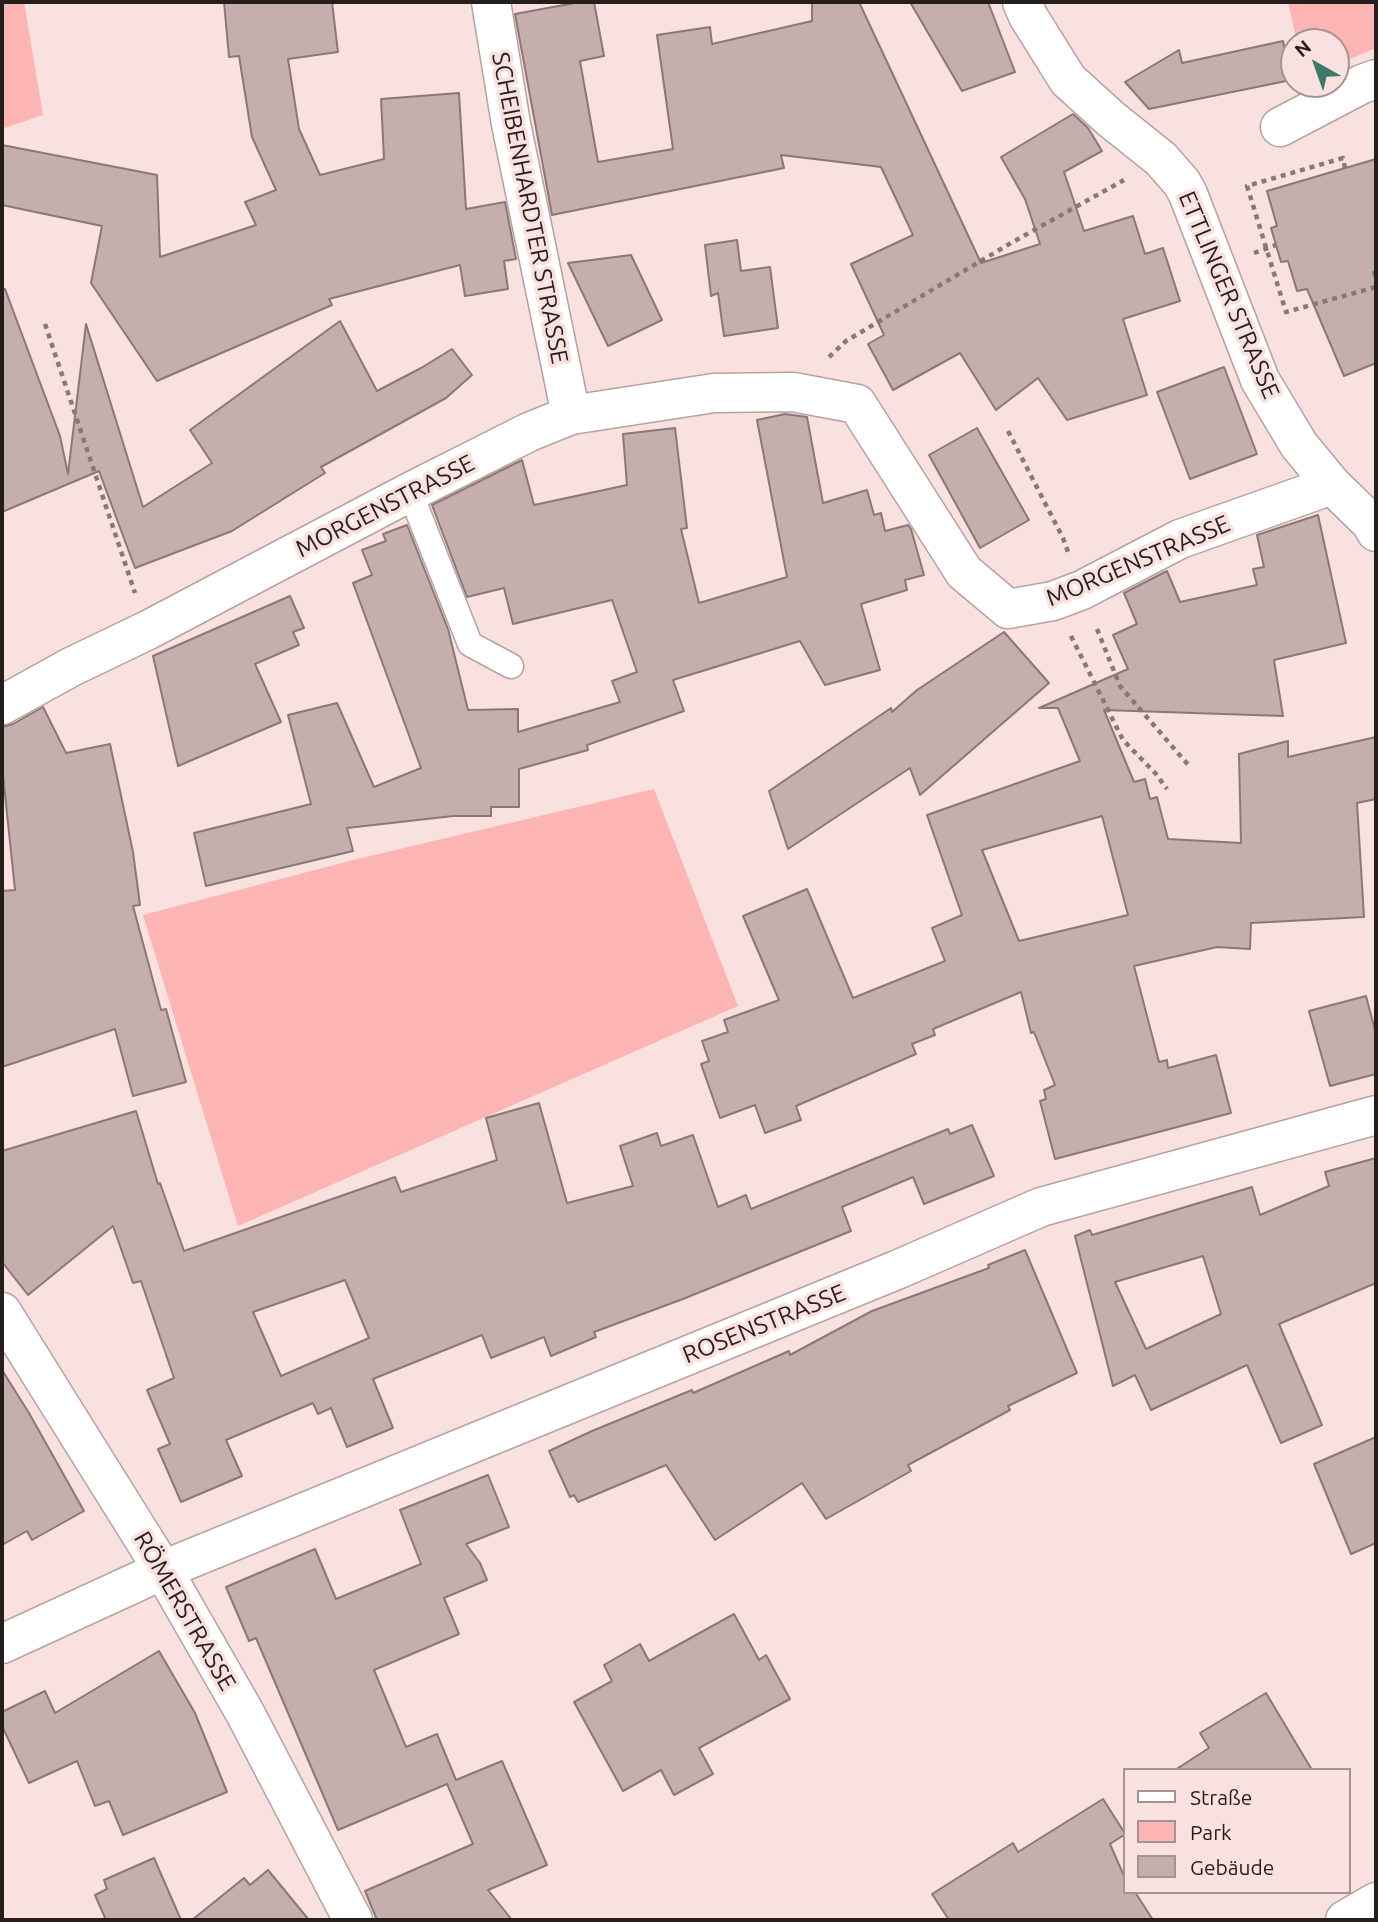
<!DOCTYPE html>
<meta charset="utf-8">
<style>
body{margin:0}
#map{position:relative;width:1378px;height:1922px;overflow:hidden;background:#f9e1e0;font-family:Ubuntu,sans-serif}
canvas{display:block}
.frame{position:absolute;inset:0;border:4px solid #261d1d;pointer-events:none}
.legend{position:absolute;left:1123px;top:1768px;width:228px;height:126px;box-sizing:border-box;background:#f9e1e0;border:2px solid #a59392;margin:0;padding:9px 12px;list-style:none;font-size:21px;color:#261d1d}
.legend li{display:flex;align-items:center;gap:14px;height:35px}
.legend b{width:35px;border:2px solid #a59392}
.north{position:absolute;left:1280px;top:28px;width:70px;height:70px;box-sizing:border-box;background:#f9e1e0;border:2px solid #a59392;border-radius:50%;rotate:320deg;font-size:19px;font-weight:700;line-height:28px;text-align:center;color:#261d1d}
.north::after{content:'';display:block;margin:auto;width:24px;height:32px;background:#3c7a67;clip-path:polygon(50% 0,100% 100%,50% 72%,0 100%)}
</style>
<div id="map">
<canvas width="1378" height="1922"></canvas>
<div class="frame"></div>
<ul class="legend">
<li><b style="height:9px;background:#fff"></b>Straße</li>
<li><b style="height:19px;background:#fdb5b3"></b>Park</li>
<li><b style="height:19px;background:#c5afad"></b>Gebäude</li>
</ul>
<div class="north">N</div>
</div>
<script>
const c = document.querySelector('canvas').getContext('2d');
c.lineJoin = 'round';
function fillPath(path, color) { c.fillStyle = color; c.fill(path, 'evenodd'); }
function stroke(path, color, width, dash) { c.strokeStyle = color; c.lineWidth = width; c.lineCap = dash ? 'butt' : 'round'; c.setLineDash(dash || []); c.stroke(path); }
function write(font, color, halo, rows, align = 'center') {
  c.font = font + ' Ubuntu,sans-serif'; c.lineWidth = 7; c.setLineDash([]); c.textBaseline = 'middle'; c.strokeStyle = halo; c.fillStyle = color; for (const [text, x, y, turn = 0] of rows) {
    c.save(); c.translate(x, y); c.rotate((+turn || 0) * Math.PI / 180); c.textAlign = isNaN(turn) ? turn : align; if (halo) c.strokeText(text, 0, 0); c.fillText(text, 0, 0); c.restore();
  }
}
fillPath(new Path2D(`
 M2,2H24L43,115L2,129Z
 M1288,2H1376V48L1336,65V42H1297Z
 M654,789L738,1006L238,1226L143,915L353,860Z`), '#fdb5b3');
const building = new Path2D(`
 M224,2H332L338,52L288,59L299,129L320,175L384,159L381,99L459,93L466,209L505,202L516,259L504,261L508,289L465,296L460,265L329,299L332,305L157,381L91,283L102,226L2,205V145L157,175L160,257L256,225L245,202L276,190L252,137L239,56L229,57Z
 M580,2H594L604,56L580,61L598,162L673,149L657,35L710,27L712,44L812,21V2H859L981,263L1040,244L1025,199L1001,157L1073,114L1088,128L1102,151L1064,172L1084,231L1133,216L1145,254L1163,248L1180,301L1123,319L1147,395L1067,420L1038,378L996,410L960,353L893,390L868,344L884,335L851,264L913,235L881,167L781,155L784,168L552,215L515,14Z
 M910,2H988L1015,72L962,91Z
 M1283,41L1291,80L1149,109L1125,82L1179,50L1182,63Z
 M1376,159V363L1344,376L1307,289L1297,291L1288,261L1281,262L1271,228L1277,226L1267,191Z
 M737,240L741,271L770,267L778,328L724,336L718,293L711,296L705,245Z
 M631,255L662,320L608,346L568,263Z
 M5,289L60,436L68,474L86,324L143,507L212,463L190,430L340,321L377,391L421,368L452,349L472,375L446,398L321,467L325,473L232,531L135,568L99,471L2,512V290Z
 M1224,367L1257,454L1190,479L1157,392Z
 M785,414L807,417L823,503L867,490L874,515L881,513L885,531L908,525L911,529L924,575L905,580L907,590L861,604L880,670L825,685L800,641L673,680L684,711L587,745L588,750L519,769V807H491V816H453L347,828L353,851L206,886L194,833L311,804L288,715L337,703L374,787L421,768L353,583L372,575L362,550L386,541L383,534L407,525L448,629L468,710L518,709V732L620,702L612,681L637,672L612,600L513,624L504,588L467,597L432,505L522,460L534,505L627,485L623,434L675,428L687,528L681,529L699,603L787,577L757,420Z
 M977,428L1029,520L980,548L929,455Z
 M1318,515L1346,643L1274,660L1283,716L1104,710L1134,782L1145,779L1150,799L1157,797L1168,839L1241,843L1239,754L1288,741V757L1376,737V799L1357,803L1364,917L1251,923L1250,949L1217,947L1134,966L1159,1062L1167,1060L1168,1068L1216,1055L1231,1113L1055,1159L1040,1101L1046,1099L1044,1090L1055,1085L1034,1032L1031,1033L1021,992L933,1029L935,1035L912,1044L916,1054L796,1106L801,1120L765,1133L755,1105L720,1118L701,1064L709,1061L702,1041L728,1032L724,1020L779,1000L743,916L807,889L853,998L945,961L932,928L962,915L927,815L1080,761L1058,708H1039L1128,669L1113,635L1137,624L1124,593L1167,571L1180,602L1257,585L1253,569L1264,567L1257,535ZM1102,816L1128,915L1019,941L982,850Z
 M290,596L304,628L293,632L299,645L255,664L281,722L178,766L153,656Z
 M1004,632L1049,683L920,795L910,768L788,849L769,791L891,708L892,712L917,690Z
 M43,707L66,753L110,744L133,852L140,905L133,906L161,1010L166,1009L186,1082L133,1096L115,1029L2,1067V891L15,890L2,766V727L13,724Z
 M1366,996L1376,1034V1074L1330,1086L1309,1011Z
 M539,1103L567,1203L633,1186L620,1146L657,1133L661,1146L693,1135L718,1207L746,1195L751,1209L948,1129L950,1134L972,1125L994,1176L924,1204L913,1177L842,1207L851,1231L683,1299L594,1332L596,1337L551,1356L544,1337L491,1358L482,1335L373,1379L393,1428L347,1447L331,1408L318,1414L313,1403L226,1440L242,1476L181,1502L158,1449L170,1444L147,1390L174,1378L141,1281L133,1283L113,1226L28,1295L2,1262V1151L136,1111L158,1184L160,1183L184,1251L395,1177L401,1192L497,1160L486,1118ZM345,1280L369,1338L281,1376L253,1312Z
 M1376,1158V1283L1279,1324L1322,1425L1281,1443L1247,1365L1151,1410L1135,1375L1113,1386L1075,1236L1090,1230L1092,1235L1252,1187L1260,1215L1329,1186L1325,1172ZM1203,1256L1221,1314L1146,1349L1115,1282Z
 M1025,1250L1077,1373L1008,1406L1010,1410L908,1465L911,1471L826,1519L802,1483L715,1540L666,1465L578,1502L574,1495L570,1497L549,1451L592,1431L692,1390L693,1393L789,1351L790,1355L872,1311L989,1268L988,1265Z
 M2,1370L29,1413L84,1511L32,1540L27,1531L2,1545Z
 M1376,1437V1543L1351,1554L1314,1464Z
 M488,1475L509,1527L466,1544L480,1563L487,1580L444,1598L459,1634L374,1670L406,1747L437,1734L456,1780L502,1761L547,1865L488,1890L512,1920H377L365,1891L473,1844L447,1784L338,1830L256,1638L249,1641L226,1587L315,1549L336,1599L421,1564L400,1510Z
 M734,1614L759,1660L766,1655L790,1699L699,1748L713,1774L674,1795L661,1770L623,1791L574,1702L612,1681L604,1665L640,1644L649,1661Z
 M159,1651L195,1713L227,1792L123,1835L109,1801L95,1806L77,1761L29,1783L2,1726V1712L45,1691L55,1713Z
 M1266,1693L1312,1770H1175L1209,1748L1200,1733Z
 M1103,1799L1124,1832V1835L1110,1844L1124,1876V1892H1135L1153,1920H949L932,1894L1013,1843L1018,1852Z
 M154,1858L181,1920H106L95,1895L107,1889L104,1880Z
 M268,1870L309,1920H192L244,1878L250,1885Z`);
fillPath(building, '#c5afad');
stroke(building, '#8c7776', 2);
const service = new Path2D(`
 M410,492L470,644L511,666`);
const minor = new Path2D(`
 M491,2L511,124L571,415
 M1022,2L1028,16L1068,80L1111,119L1161,159L1182,183L1188,194L1260,380L1299,445L1332,485L1371,523L1376,532
 M1280,127L1362,84L1376,79
 M2,705L71,667L148,630L410,492L529,432L571,415L714,393L793,392L857,404L964,572L1008,609L1053,601L1082,590L1180,539L1332,485
 M2,1312L163,1570L245,1713L353,1920
 M2,1644L163,1570L899,1269L1041,1207L1376,1115
 M1345,1920L1376,1902`);
stroke(service, '#b8a2a1', 27);
stroke(minor, '#b8a2a1', 41);
stroke(new Path2D(`
 M1345,168L1343,158L1247,186L1286,312L1376,287
 M1254,253L1276,245
 M1374,271L1376,279
 M45,324L135,593
 M829,357L846,341L1011,243L1124,180
 M1008,431L1063,538L1068,552
 M1097,629L1120,686L1190,767
 M1071,636L1123,740L1156,774L1167,789`), '#887878', 4.5, [5, 5]);
stroke(service, '#fff', 24);
stroke(minor, '#fff', 38);
write('24px', '#261d1d', '#f9e1e0', [
 ["SCHEIBENHARDTER STRASSE",530,208,79],
 ["ETTLINGER STRASSE",1229,295,67],
 ["MORGENSTRASSE",385,506,-27],
 ["MORGENSTRASSE",1138,561,-23],
 ["ROSENSTRASSE",764,1324,-22],
 ["RÖMERSTRASSE",185,1611,60]
]);
</script>
